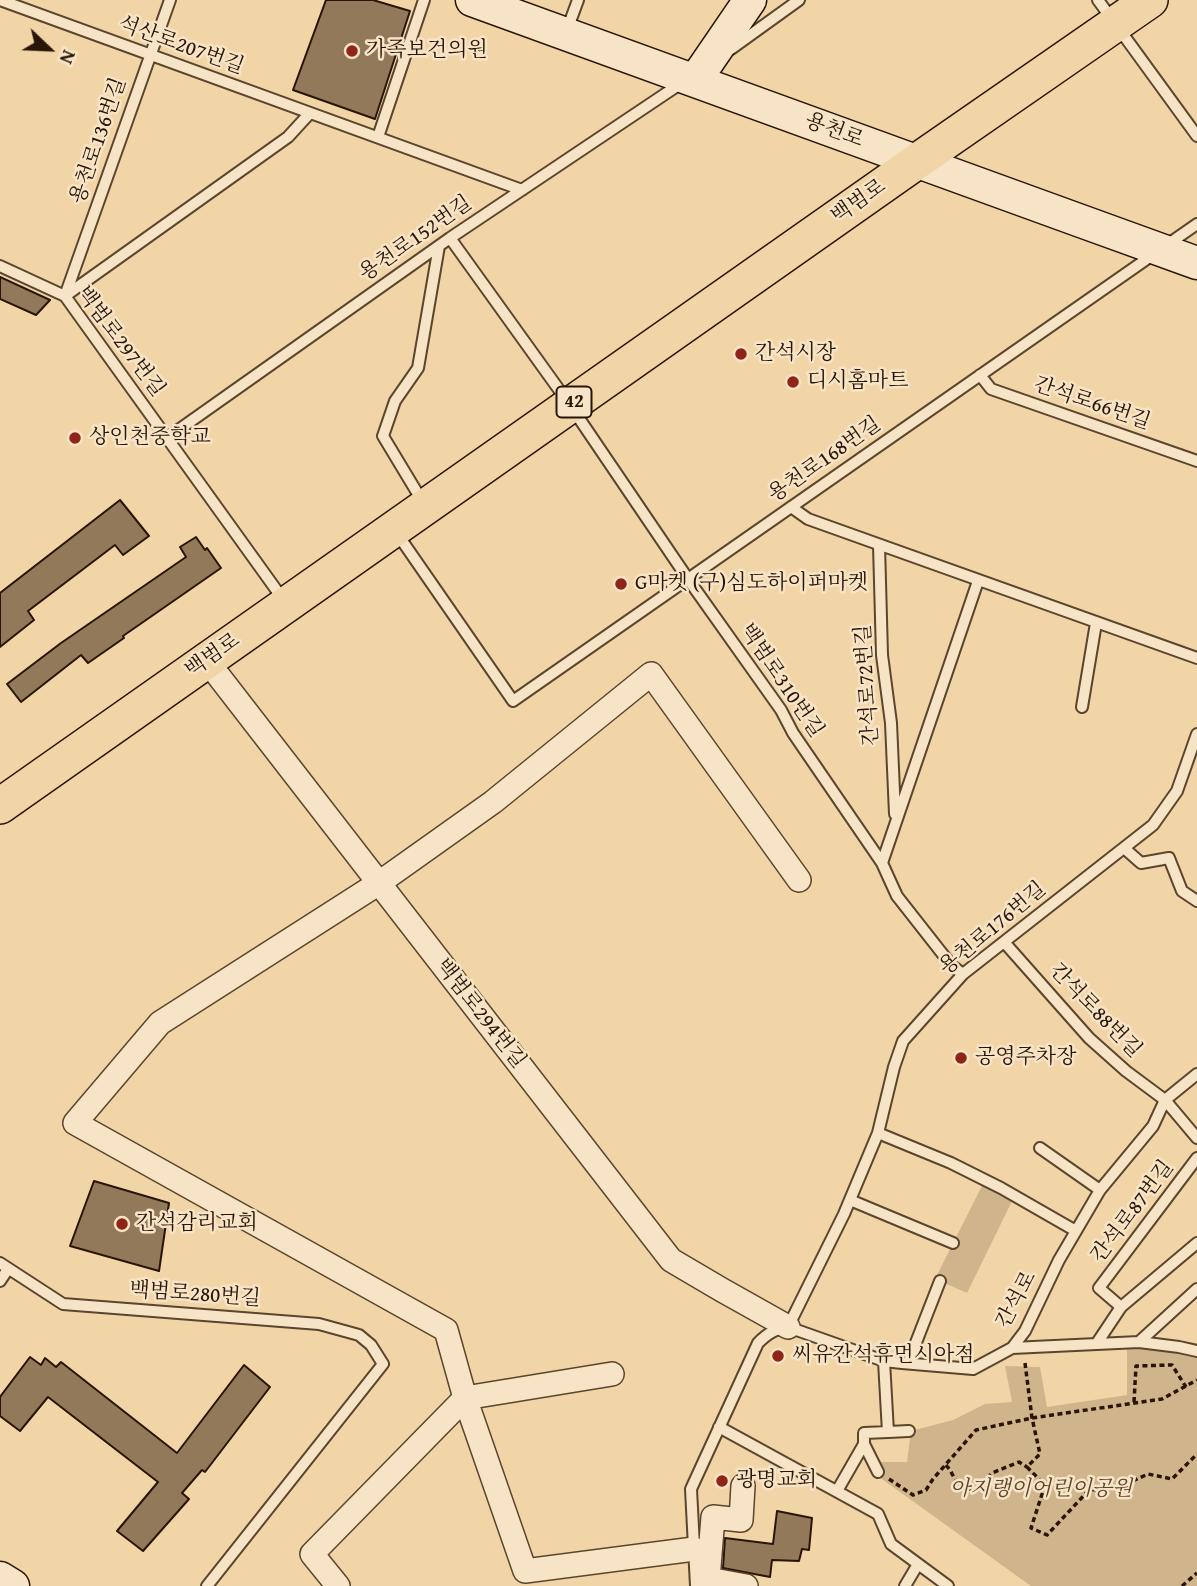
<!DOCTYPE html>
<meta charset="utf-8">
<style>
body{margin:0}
#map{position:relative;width:1197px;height:1586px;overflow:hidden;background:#f2d5a7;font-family:"Gentium Book Plus",serif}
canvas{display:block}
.north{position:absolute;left:14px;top:14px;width:70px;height:70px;-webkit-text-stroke:5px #f7e4c6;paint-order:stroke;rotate:113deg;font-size:19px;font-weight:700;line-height:28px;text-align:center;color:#281506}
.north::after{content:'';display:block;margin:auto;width:24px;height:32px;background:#281506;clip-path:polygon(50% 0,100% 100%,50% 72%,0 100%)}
</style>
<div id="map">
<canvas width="1197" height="1586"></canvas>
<div class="north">N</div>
</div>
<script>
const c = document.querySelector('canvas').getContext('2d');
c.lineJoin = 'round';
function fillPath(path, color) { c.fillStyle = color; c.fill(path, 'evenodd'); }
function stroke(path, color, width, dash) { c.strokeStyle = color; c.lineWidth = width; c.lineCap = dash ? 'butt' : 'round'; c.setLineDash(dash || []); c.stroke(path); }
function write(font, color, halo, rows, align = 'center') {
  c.font = font + ' "Gentium Book Plus","Noto Serif KR",serif'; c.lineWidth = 5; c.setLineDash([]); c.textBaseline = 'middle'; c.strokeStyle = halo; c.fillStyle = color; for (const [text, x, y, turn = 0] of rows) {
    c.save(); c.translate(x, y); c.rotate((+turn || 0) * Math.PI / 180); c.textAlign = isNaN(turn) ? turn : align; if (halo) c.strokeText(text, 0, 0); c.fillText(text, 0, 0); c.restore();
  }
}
fillPath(new Path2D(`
 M985,1180L1015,1195L967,1293L935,1279Z
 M1179,1347L1197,1351V1586H1031L879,1477L878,1462H907L911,1431L953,1420L985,1404L1012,1402L1005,1366L1040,1367L1047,1407L1127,1395V1348Z`), '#d0b48c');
const building = new Path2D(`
 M326,0H373L410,11L375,119L293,90Z
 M0,277L50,300L36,315L0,299Z
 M120,500L149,536L123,555L115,545L28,611L34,620L0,647V593Z
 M196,537L205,550L207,548L221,568L123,636L124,638L88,663L81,655L21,702L7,684L61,643L186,557L180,547Z
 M94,1181L169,1203L159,1271L70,1246Z
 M30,1357L41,1365L45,1358L56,1367L61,1362L177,1453L244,1365L270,1387L205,1472L202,1470L182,1493L189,1499L143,1551L117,1531L158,1482L48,1397L20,1431L0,1416V1397Z
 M777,1511L812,1518L809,1550L802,1549L799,1561L772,1560L770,1577L723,1568L725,1538L773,1544Z`);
fillPath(building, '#91795a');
stroke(building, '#281506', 2);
const lane = new Path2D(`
 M0,0L522,190
 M1098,0L1197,136
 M567,30L578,0
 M731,49L799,0
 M378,137L424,0
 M450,238L570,405L688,579L781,710L793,733L882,863L897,896L952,966L963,974
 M0,266L65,296L285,602
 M65,296L170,0
 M65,296L288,137L310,113
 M980,375L991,389L1197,461
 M167,438L450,238L683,82
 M424,504L383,436L395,401L418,368L439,246
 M791,507L808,519L1197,658
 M396,532L513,701L1197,224
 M879,545L882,655L891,723L895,814
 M1082,707L1096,623
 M1124,848L1141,863L1169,858L1182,891L1197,901
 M882,863L978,581
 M1004,942L1089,1038L1126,1071L1165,1100L1197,1138
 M878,1133L951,1163L1001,1188L1076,1231
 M1040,1148L1100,1190
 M850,1200L953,1243
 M0,1263L63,1304L319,1324L359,1335L371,1345L383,1364L207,1586
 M0,1281L8,1269
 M1121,1307L1099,1288L1197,1158
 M788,1327L844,1214L878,1133L894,1067L903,1041L963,974L1153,825L1177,791L1197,734
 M1139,1342L1197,1289
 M1097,1343L1121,1307L1197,1243
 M1012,1348L1139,1342L1179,1347L1197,1351
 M884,1361L888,1432L909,1431
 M908,1363L940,1281
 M719,1427L878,1514L891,1544L948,1586
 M864,1444L878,1472
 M837,1491L864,1444V1433L888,1432
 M696,1586L691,1489L758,1343C768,1333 775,1329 788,1327L884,1361L902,1363L973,1369L1012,1348L1025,1331L1059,1260L1100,1190L1153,1126L1165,1100L1197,1074
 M905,1586L918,1564`);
const street = new Path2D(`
 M207,661L671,1260L722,1290L788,1327
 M612,1374L465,1398L446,1330L75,1123L160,1023L379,883L493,802L651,674L799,880
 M743,1486L741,1520L713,1517L708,1579L746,1586
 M338,1586L312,1554L465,1398L525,1571L694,1549`);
const secondary = new Path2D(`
 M472,0C714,86 955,176 1197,263
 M696,79L750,0
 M0,1578L13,1586`);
const primary = new Path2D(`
 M0,806L916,162L1150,0`);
stroke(lane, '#5a452e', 14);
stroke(street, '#5a452e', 26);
stroke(secondary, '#281506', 35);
stroke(primary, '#281506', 38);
stroke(new Path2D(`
 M1025,1363L1032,1418L1040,1454L1027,1467L1045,1485L1031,1528L1047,1535L1089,1490L1117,1488L1148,1474L1172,1479L1197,1454
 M1134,1402L1136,1366L1172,1365L1186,1387
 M946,1465L950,1470L958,1485L975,1491L992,1473L1019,1462L1027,1467
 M889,1479L913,1495L926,1490L933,1479L976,1430L1032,1418L1162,1399L1197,1380
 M1182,1586L1197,1573`), '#281506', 3.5, [5, 3.5]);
stroke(lane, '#f7e4c6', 10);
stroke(street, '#f7e4c6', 23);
stroke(secondary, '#f7e4c6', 32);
stroke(primary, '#f2d5a7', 35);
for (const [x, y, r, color] of [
 [352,51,7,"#8f2418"],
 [741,354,7,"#8f2418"],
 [793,382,7,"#8f2418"],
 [75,438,7,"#8f2418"],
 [621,584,7,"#8f2418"],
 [961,1058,7,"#8f2418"],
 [122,1224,7,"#8f2418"],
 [778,1356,7,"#8f2418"],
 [722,1481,7,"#8f2418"]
]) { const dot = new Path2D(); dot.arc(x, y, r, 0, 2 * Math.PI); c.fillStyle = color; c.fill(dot); stroke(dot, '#f7e4c6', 2.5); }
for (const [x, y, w] of [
 [574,402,35]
]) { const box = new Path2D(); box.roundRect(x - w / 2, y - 15.5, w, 31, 5); c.fillStyle = '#f7e4c6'; c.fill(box); stroke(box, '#281506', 2); }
write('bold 19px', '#281506', null, [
 ["42",574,402]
]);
write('21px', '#281506', '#f7e4c6', [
 ["석산로207번길",181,46,20],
 ["용천로",834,131,21],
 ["용천로136번길",99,141,-71],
 ["백범로",859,202,-35],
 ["용천로152번길",416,239,-35],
 ["백범로297번길",120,342,53],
 ["간석로66번길",1092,404,19],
 ["용천로168번길",825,460,-35],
 ["백범로",213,656,-35],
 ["백범로310번길",781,681,56],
 ["간석로72번길",868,685,-94],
 ["용천로176번길",993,929,-40],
 ["간석로88번길",1095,1011,46],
 ["백범로294번길",480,1014,52],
 ["간석로87번길",1133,1212,-53],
 ["백범로280번길",195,1295,4],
 ["간석로",1017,1300,-62]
]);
write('21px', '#281506', '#f7e4c6', [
 ["가족보건의원",366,51],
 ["간석시장",755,354],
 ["디시홈마트",807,382],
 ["상인천중학교",89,438],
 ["G마켓 (구)심도하이퍼마켓",635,584],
 ["공영주차장",975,1058],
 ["간석감리교회",136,1224],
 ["씨유간석휴먼시아점",792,1356],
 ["광명교회",736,1481]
], 'left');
write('italic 21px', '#5a452e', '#f7e4c6', [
 ["아지랭이어린이공원",1041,1490]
]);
</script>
